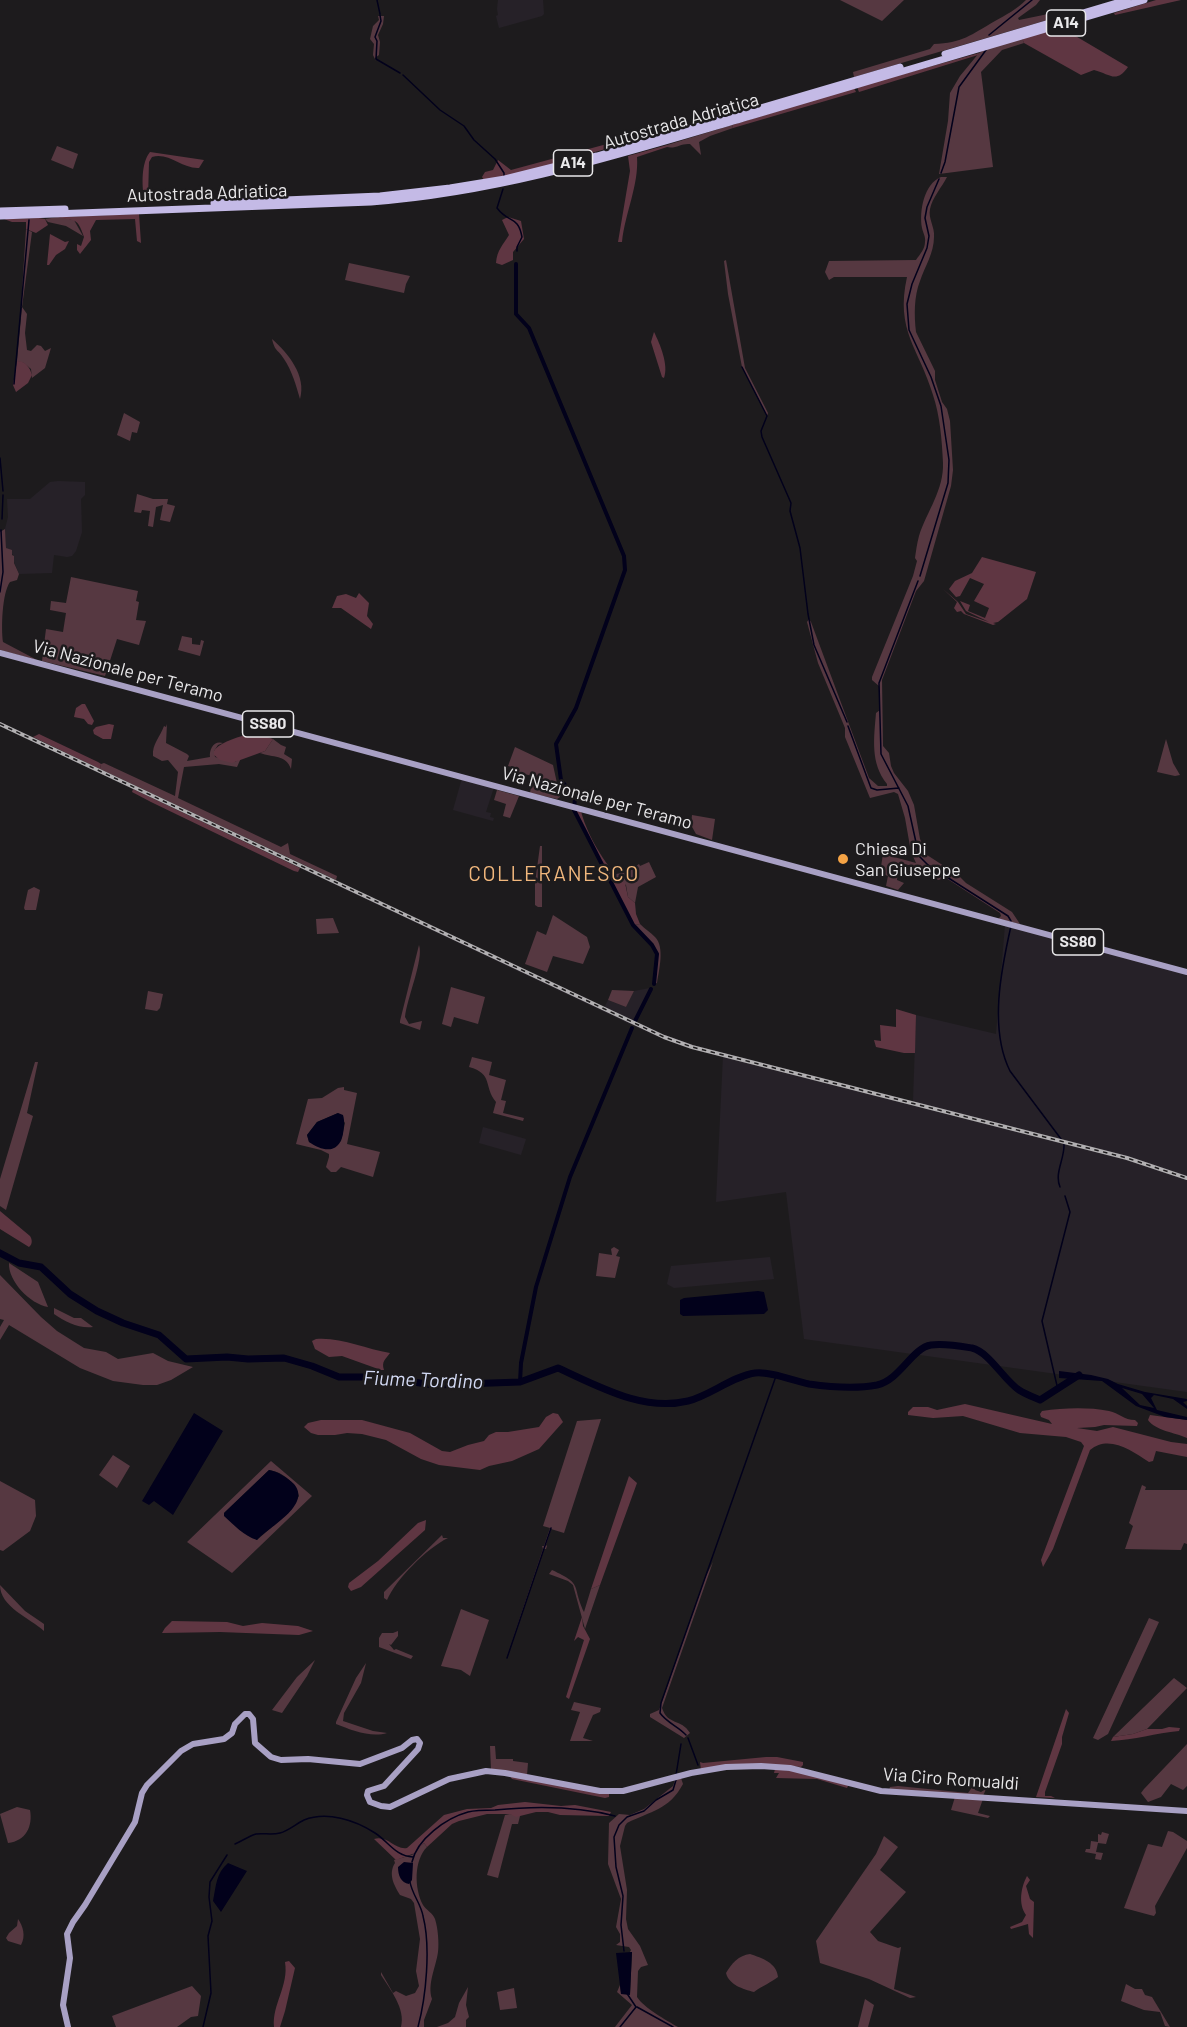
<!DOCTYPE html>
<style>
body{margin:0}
canvas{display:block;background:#1d1b1d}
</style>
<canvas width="1187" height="2027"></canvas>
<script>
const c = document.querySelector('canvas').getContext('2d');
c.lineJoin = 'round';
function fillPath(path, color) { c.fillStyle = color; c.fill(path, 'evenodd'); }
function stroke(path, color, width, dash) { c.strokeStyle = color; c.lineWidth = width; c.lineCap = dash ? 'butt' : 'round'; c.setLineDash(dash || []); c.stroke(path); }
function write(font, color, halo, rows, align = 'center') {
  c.font = font + ' Barlow,sans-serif'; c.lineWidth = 5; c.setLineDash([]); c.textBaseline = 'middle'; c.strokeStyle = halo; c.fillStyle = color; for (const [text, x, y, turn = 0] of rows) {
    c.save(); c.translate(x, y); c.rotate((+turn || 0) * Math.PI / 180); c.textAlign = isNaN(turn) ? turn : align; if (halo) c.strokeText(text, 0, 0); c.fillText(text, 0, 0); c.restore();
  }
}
fillPath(new Path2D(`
 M498,0H543L544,14L542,16L499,28L496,16L498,15L497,9Z
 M58,481L85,482V495L81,499L82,532L76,551L72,556L67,557L54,555L52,573L19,574L14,562V556L6,548L5,529L8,517L7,499H30L50,482Z
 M0,722L604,1008L608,1000L626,1007L634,991L650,988L634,1021L665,1035L693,1045L913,1102L916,1015L996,1034L1005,925L1187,974V1392L804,1339L786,1192L716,1202L723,1056L664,1039L634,1026L0,726Z
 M462,778L494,787L486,812L491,813L490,817L494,818L493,821L453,810Z
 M483,1127L526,1139L521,1155L479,1143Z
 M770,1257L774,1279L674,1288L667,1284L671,1266Z`), '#262128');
fillPath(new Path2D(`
 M840,0H904L882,21Z
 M1026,0H1040L1036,5L1018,18L1019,20L1053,13L1059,14L1054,18L854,77L853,72L930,49L934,44C962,43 971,35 995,21C1006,15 1017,9 1026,0Z
 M378,16H384L383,24L378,35L380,42L379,55L375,58L376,61L373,55L374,44L370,39L373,26L379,20Z
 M1022,38L1024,43L1002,50L981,72L993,167L939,174L948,121L950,93L960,76L979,53L984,50Z
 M732,125L733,128L710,136L699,142L701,155L690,144C681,143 676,149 667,147V145Z
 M57,146L78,154L73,169L51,160Z
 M941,177H947C942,187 932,198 930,209C928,219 935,227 934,237C934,253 925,266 920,281C914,296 914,315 916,332L935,371V380L942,402L947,409L950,421L953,470L951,486L924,581L916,591L882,680L883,746L889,753L891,766L894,773L908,791L914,805L920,839L927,855L958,875L966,883L1012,912L1020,924L998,919L1001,916L1000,913L946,878L938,880L922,868L899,863L897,880L904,883L898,890L886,886L888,876L880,873L883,854L916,863L911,852L905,818L898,794L894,792L870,798L845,737V728L818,663L807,622L809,619L811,622L869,778L878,786H887V784C870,763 874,738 876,713L880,710L879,686L872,680V677L913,576L917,561L915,558C916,551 917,543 919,536C927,511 944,490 943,463C942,440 940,416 933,395C919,348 895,331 907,277H834L829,280L825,272L829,261L916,260C920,254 925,249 925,242C926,237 923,233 922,228C919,211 924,184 941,177Z
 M58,217L74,220L83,236L66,226L48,222L45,219Z
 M26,229L32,232L22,307L27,314L25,333L27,350L31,351L37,345L41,346L45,351L51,348L45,368L32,378L31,369L24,363L17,361L22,307H21Z
 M726,260L745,368L768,413L767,416L742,367L728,294L724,261Z
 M349,263L410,276L406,284L404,293L345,280Z
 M272,339C288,353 307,376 300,399C296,385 292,371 284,359C278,349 275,352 272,339Z
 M124,413L140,422L137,433L132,432L130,441L117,435Z
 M137,494L153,499H168L167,504L175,506L170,522L160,520L163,505L156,507L153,527L148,526L150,511L142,510L141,513L134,512Z
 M5,529L6,548L12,550V555L14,556V563L19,574L17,580L10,582C2,593 1,628 3,642L37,660L0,650V532Z
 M71,577L138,591L136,601L139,602L136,620L146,621L139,645L117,639L105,676L42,661L46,629L63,632L66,613L50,610L51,601L66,603Z
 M182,636L192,638V644L200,645L201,640L204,641L200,656L178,650Z
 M167,724L166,743L187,754L189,756L187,761L210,757C209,749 214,740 223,743L218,745L214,751L215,757L235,762L241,758L237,767L219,764L184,767L178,798L281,847L288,843L290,854L337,876L336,880L100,769L101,764L104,763L175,796L178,772L168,760L162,761L153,756C152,744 160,737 164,726L166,727Z
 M273,739L281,745L286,747L284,754L292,759L291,769C286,754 273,758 260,753L265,751Z
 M1166,739L1173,763L1180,775L1175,776L1157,772Z
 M515,747L553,765L560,797L557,799L530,793L533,776L515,772L516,768L508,766Z
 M497,790L519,796L510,818L503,816L506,804L494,800Z
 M692,815L715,819L712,840L696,834L691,825Z
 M540,846H542V907H538L535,905V883Z
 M649,862L656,877L638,887L635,903L628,897L626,885L615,878L616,874L628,872L639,864L640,866Z
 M34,887L40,890L36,910H25L24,908L28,890Z
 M553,915L587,937L590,947L583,964L553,956L547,972L525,964L537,931L546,935Z
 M333,918L339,933L317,934L316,919Z
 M632,922L635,925L640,924C645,929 650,932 655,937C665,947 659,970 657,983L654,984L658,955Z
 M419,945C424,959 407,998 405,1017L409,1024L422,1021L420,1030L400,1023V1021Z
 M451,987L485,997L478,1024L454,1017L451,1027L442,1024Z
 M612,990L634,991L626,1007L608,1000Z
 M148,991L163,994L160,1008L157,1011L145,1009Z
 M472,1057L492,1062L489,1075L506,1080L501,1100L506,1101L503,1113L524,1118L523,1121L493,1113L496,1102C483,1086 494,1074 469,1067Z
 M35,1062H38L27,1113L33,1116L6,1210L0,1206V1179Z
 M344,1087V1090L357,1093L347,1144L380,1152L373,1177L341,1167L336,1172H331L326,1167L329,1157V1154L321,1150L296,1144L308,1099L322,1098L338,1088ZM338,1113L345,1123L341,1141L331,1149L309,1142L307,1135L317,1122Z
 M614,1247L619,1250L616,1256L620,1257L615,1278L596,1276L599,1253L612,1255L611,1249Z
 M9,1263L38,1282L48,1307C30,1304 8,1281 9,1263Z
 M0,1275L41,1317L57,1331L84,1348L106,1352L118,1359L153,1353L168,1361L193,1367L171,1380L157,1385H143L113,1381L80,1368L9,1325L0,1340V1327L4,1320L0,1319Z
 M54,1308L74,1318H81L93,1327C80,1329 65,1322 54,1314Z
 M601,1419L564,1533L551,1529L546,1545L547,1546L546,1549H544L506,1659L543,1549L542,1546H544L550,1528L543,1526L577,1421Z
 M113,1455L130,1466L117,1488L99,1475Z
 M271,1461L312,1496L232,1573L187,1542ZM269,1470C283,1472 296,1483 299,1496L291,1510L257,1540L224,1513Z
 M0,1481L35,1500L36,1516L30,1531L3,1551L0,1550Z
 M1142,1485L1146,1487L1145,1490H1187V1544L1184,1543L1181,1550L1125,1549L1133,1526L1129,1523Z
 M442,1535L443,1538H448C427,1548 396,1579 387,1600L384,1598V1592Z
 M713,1562L662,1708C668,1726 681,1718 690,1733L684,1738L650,1717V1714L659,1710L705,1578Z
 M552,1570C584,1585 571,1584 584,1612L591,1589L600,1585L585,1629L573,1585L568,1581L549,1574Z
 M0,1585L25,1611L44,1624V1631C30,1618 0,1607 0,1585Z
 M461,1609L489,1620L470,1676L461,1670L441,1666Z
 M1149,1618L1159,1622L1108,1734L1098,1740L1093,1738Z
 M398,1631V1636L391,1645L389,1644L394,1650L396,1649L413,1656L411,1659L379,1647V1638L382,1633H393Z
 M315,1660L307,1676L282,1713L272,1710L297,1677Z
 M366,1663L361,1683L344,1713L343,1721L373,1731L387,1733C371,1738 351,1730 336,1724V1722L356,1678Z
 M1174,1678L1187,1688L1147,1729L1133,1734L1113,1737Z
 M574,1702L601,1708L600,1712L593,1715L583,1738L593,1741H570L580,1712L571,1710Z
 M1187,1744V1786L1183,1790L1171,1784L1161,1797L1148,1802L1141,1793L1144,1789Z
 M490,1746H495L496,1759H513V1761L528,1763L527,1775L491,1770Z
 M681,1778L683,1784C669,1810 651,1811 627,1823L625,1826L620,1846L627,1890L626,1919L628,1929L640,1946L648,1965L641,1967L638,1971L637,1997C644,2008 666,2020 678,2027H615L632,2005L617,1992L620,1985L621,1993L630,1994L632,1952H630L631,1950L629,1947L616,1945L620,1942V1934L616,1927L621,1899L608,1864L609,1823L619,1814L630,1815L644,1809L673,1786L675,1780Z
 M898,1786L968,1793L973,1786L975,1790L981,1792L986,1789L983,1796L889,1790L890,1787Z
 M955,1797L983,1799L978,1813L990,1816L988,1818L951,1810Z
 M17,1807L30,1810C33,1826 26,1841 8,1843L0,1814Z
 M510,1814L520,1816L518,1824H512L498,1878L487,1875L505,1815Z
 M1168,1831L1173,1832L1187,1841V1848L1155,1906L1156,1913L1154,1916L1150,1915L1124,1908L1148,1844L1162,1847Z
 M1102,1832L1109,1834L1106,1844L1098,1843L1096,1852L1103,1853L1101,1860L1095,1859L1096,1854L1085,1852L1086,1849H1090L1091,1841L1098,1842V1834L1101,1835Z
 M884,1836L898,1847L880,1870L906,1892L870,1932L878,1941L898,1948L901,1947L894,1989L916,1997L910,1998L869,1979L820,1963L816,1941L876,1854Z
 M424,1843L427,1847C414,1860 414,1888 423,1905C426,1910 433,1913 435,1919C438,1928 439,1943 438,1952C436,1967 427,1984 432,1999L424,2020V2027H401C406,2009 390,1989 381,1975V1972L393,1993L396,1991L406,1996L415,1993L419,1986L416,1971L420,1939L414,1903L411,1899L400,1895C394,1885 388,1874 395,1863L394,1860L412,1855Z
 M18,1919C23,1926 26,1936 21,1945L8,1941L6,1938L9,1933L17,1926Z
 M750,1954C762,1958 777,1963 778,1977C772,1982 762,1986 754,1992C743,1989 729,1985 726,1973C731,1964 739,1955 750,1954Z
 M1126,1984L1135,1989H1142L1145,1995L1152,1997L1170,2027L1165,2026L1160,2012L1144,2010L1121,2001Z
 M192,1986L201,1996L198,2016L191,2017L177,2027H116L112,2016Z
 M468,1987L466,2005L469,2017L466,2020V2027H437L448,2023L455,2017L459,2003Z
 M514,1988L517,2008L500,2010L497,1992Z
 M865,1999L874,2005L868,2027H858Z`), '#563841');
fillPath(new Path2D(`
 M1156,0H1181L1115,15L1114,13Z
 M1061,26L1067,31L1128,67C1116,84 1110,74 1094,70L1081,75L1024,43L1022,38Z
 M979,53L978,55L859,92L857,87Z
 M854,88L856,92L733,128L732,125Z
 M618,141L619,145L527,172L484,180L482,177L485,172L493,170L498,160L511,170Z
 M667,145V147L637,157C639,185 625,213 622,242H618L630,171L628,156Z
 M150,152L204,160L199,168C182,169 169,152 152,157L149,162L148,198H144C142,185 141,163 150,152Z
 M139,214L141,243L137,241L135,219L96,220L90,231L91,240L80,254L77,250V244L81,246L84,237C77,216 75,222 58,217Z
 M508,217L521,221L524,239L513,252V260L502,265L496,263C497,250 503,245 509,235L502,220Z
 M39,218L45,219L48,225L36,233L26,229V222H12L4,219Z
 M50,234L65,242L69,241L65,249L56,255L49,265H47Z
 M654,332C660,344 669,365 664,378L662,377L651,342Z
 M17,361C26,361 30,368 32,375L28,383L16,392L13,385Z
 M982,557L1036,572L1027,599L998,622L993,623L996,624L993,625L964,614L961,611L957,612L954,608L957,602L943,589L958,602L966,614L989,622L966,611L960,601L970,605L968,611L985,618L989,608L974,601L984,584L970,578L960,596L956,597L949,589L955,581L972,573Z
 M359,593L369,603L367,616L373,624L371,629L341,608H332L337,596L346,594L356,598Z
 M82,704H85L94,721L92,725L88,724L84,719L74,717L76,708Z
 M109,724L114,725L111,739H103L94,734L93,730L96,727Z
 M256,733L273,739L265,751L232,763L220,760L214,755V751C219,742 246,734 256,733Z
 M39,734L98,762L101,764L100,769L33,737Z
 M133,789L300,868L298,872L294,871L151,802L132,792Z
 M575,810L581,811C585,829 602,861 616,874L615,878L625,883L628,897L635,903L636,914L640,924L635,925L632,922L575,815Z
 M896,1009L916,1015L915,1053H904L876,1047L874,1040L881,1041L880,1025L896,1027Z
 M0,1211L30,1236C32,1239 33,1244 29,1247L0,1229Z
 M316,1339C341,1337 365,1349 390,1353C386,1359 381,1361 384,1370H381L342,1356L329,1357L315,1349L312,1341Z
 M965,1404L1052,1424L1049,1420L1041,1417L1040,1414L1042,1411C1064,1408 1087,1407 1109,1411C1119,1413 1124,1420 1135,1420L1138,1423L1137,1426L1104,1425L1095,1427L1077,1428L1097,1431L1113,1427L1171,1442L1187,1444V1457L1156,1451L1153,1461L1149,1462C1132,1451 1109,1434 1090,1450L1053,1549L1043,1567L1041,1560L1084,1446L1081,1442L1066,1437L1020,1433L963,1416L933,1418L908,1415V1412L913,1407H928L937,1410Z
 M553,1413L558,1414L563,1422L539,1449L512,1461L489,1466L480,1470L439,1465L421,1459L386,1440L362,1434L347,1433L335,1435H318L311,1433L304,1427L308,1423L321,1420H362L410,1433L442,1451L450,1452L468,1445L484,1441L489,1435L496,1432H508L539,1427L546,1417Z
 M1150,1415L1187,1420V1438C1174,1432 1156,1431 1148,1420Z
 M629,1476L637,1483L600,1585L591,1589Z
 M426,1520L425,1530L361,1587L351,1591L348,1587L349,1583L378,1561L418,1523Z
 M582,1617L583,1626L590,1639L569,1699L566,1697L584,1640L578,1637L574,1641Z
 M172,1621L227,1622L243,1626L262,1623L298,1626L313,1631L299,1635L220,1632L162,1633L165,1628Z
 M1066,1709L1069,1713L1062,1737V1744L1045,1792V1796H1051L1055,1798L1036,1797Z
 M1169,1727L1180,1728L1179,1731C1156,1733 1134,1740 1111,1741L1113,1737L1133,1734L1147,1729H1162Z
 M766,1757H777L803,1762V1765L801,1767L780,1765L701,1770L700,1762L703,1763Z
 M775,1769L793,1771L849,1784L847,1788L817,1779L776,1778L779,1773H774Z
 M509,1775L609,1794V1797L605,1798L512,1779Z
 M525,1802L561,1806L575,1805L611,1812L609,1816L560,1815L548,1812H536L516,1817L510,1814H487L459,1821L452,1824L427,1847L424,1843L415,1853L396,1860L374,1839C388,1835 394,1850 407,1848L444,1815L467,1809L491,1808L498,1805Z
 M1027,1876L1030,1880L1026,1886L1030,1899L1034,1902L1033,1938L1029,1934L1028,1924L1011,1929L1010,1927L1022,1922L1026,1915C1018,1904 1021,1887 1027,1876Z
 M289,1961L295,1968L285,2011L280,2027H274C272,2004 289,1986 285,1962Z`), '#5f3642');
fillPath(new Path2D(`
 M338,1113L343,1115C345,1122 344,1127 343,1134C339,1154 323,1152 309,1142L307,1135L317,1122Z
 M758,1291L764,1292L768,1310L764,1314L683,1316L680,1314V1300L684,1298Z
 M1059,1371L1091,1375L1108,1379L1118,1384L1145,1392L1187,1399V1401L1183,1402L1187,1406V1409L1173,1399L1154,1395L1151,1398L1157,1410L1187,1417V1420L1165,1417L1136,1406L1102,1381L1059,1378ZM1122,1388L1142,1394L1154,1408L1140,1405Z
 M194,1413L223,1431L173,1515L154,1501L149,1505L142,1501Z
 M269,1470C277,1471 288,1478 294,1484C312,1505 269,1527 257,1540C244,1536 234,1525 224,1516V1513Z
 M404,1862L413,1863L412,1880L409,1884C401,1883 398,1875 398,1867Z
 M228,1863L247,1871L221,1912L213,1901C216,1886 216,1873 228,1863Z
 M632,1952L630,1995L621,1994L616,1953Z`), '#02011b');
stroke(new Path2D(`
 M377,0L380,14
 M380,15L381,21L375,37L377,41L376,59L400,73
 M989,35L1032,0
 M403,75L440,110L464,126L474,140L495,159L504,173V175
 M941,173L945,162L959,87L986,50
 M503,189L497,208C509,224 518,215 522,237L517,247V251
 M742,367L767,416L761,431L762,437L791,503L790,511L800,548L808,614L814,645L847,722
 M14,384L29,220
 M0,458L3,491
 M2,519L3,495
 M920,576L948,483L949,460L941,406L931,377L909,330L907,304L912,284L927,248L929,236L925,218L927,207L939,179
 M918,581L879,683L881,754L908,806L919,856L928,865L1008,916L1011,921
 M0,592L3,572L1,530
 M848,726L871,788L877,790L899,788
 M1011,926C1001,970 989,1029 1010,1071L1061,1139
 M1060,1187C1054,1173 1065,1158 1064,1144
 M1058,1390L1042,1321L1070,1212L1065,1196
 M507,1658L551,1528
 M686,1735C678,1726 667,1723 660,1713L661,1703L776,1376
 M688,1738L698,1765
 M676,1775L681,1744
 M235,1844C242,1841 249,1836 256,1834C264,1833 272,1835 280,1833C288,1831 296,1824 304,1820C327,1811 355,1820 375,1833C389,1842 395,1856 413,1857
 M412,1862C417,1839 446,1818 468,1812C476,1810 486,1810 495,1810C534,1806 577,1806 615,1816
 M410,1882C412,1894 421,1904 423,1916C431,1947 426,1997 418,2027
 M624,1951L621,1925L623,1896L616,1867L614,1837L619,1825L627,1817L644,1811L656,1800L673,1790L676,1780
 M637,2007L673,2027
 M203,2027L211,1993L208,1936L212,1921L209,1897L210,1882L227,1855
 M620,2027L636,2007L626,1992`), '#02011b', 1.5);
stroke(new Path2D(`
 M516,264V314L529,328L624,556L625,570L576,708L556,744L561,780L575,798L574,810L633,925L652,945L657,954L654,984
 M635,1021L651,989
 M520,1382L521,1363L536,1287L570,1177L632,1028`), '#02011b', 4);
stroke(new Path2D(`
 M0,1253L19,1263L41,1267L70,1294L97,1311L123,1323L159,1335L186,1359L227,1357L248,1359L284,1358L312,1366L339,1377H379L434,1385L520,1382L558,1368C598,1386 643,1412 688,1401C709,1396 733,1376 755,1373C770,1371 794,1381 809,1384C830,1387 856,1389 877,1385C900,1380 912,1348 931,1345C944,1343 960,1346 972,1348C989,1352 1004,1380 1019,1390C1025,1394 1033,1397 1040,1400L1079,1375`), '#02011b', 7);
stroke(new Path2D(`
 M0,653L1187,972
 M68,2027L63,2005L70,1958L67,1934L73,1922L85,1905L135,1822L142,1793L147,1785L181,1751L193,1744L224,1739L232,1733L235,1724L245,1714H249L253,1719L255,1743L271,1757L281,1760L308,1759L360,1764L402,1748L412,1740L417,1739L420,1743L418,1749L384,1786L368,1791L367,1795L370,1802L381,1806L390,1807L449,1779L486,1771L505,1773L600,1791H623L691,1773L726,1767L761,1766L790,1768L881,1791L1187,1811`), '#a8a0c4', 6);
stroke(new Path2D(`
 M945,54L1127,0
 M214,203L380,196L450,188L505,179L597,156L900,67
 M0,211L65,209
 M0,216L371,202C504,192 624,153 751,116C882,77 1013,39 1144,0`), '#c4bae6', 7);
const rail = new Path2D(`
 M0,724L664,1037L692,1047L1127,1158L1187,1178`);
stroke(rail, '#b1afb1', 4);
stroke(rail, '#1d1b1d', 1.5, [4.5]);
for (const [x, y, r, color] of [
 [843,859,6,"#f5a345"]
]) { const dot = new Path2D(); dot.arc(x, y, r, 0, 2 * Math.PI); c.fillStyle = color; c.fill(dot); stroke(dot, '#1d1b1d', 2); }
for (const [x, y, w] of [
 [1066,23,39],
 [573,163,39],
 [268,724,51],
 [1078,942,51]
]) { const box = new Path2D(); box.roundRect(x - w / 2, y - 13, w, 26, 4.5); c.fillStyle = '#1d1b1d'; c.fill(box); stroke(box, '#e9e8ea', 1.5); }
write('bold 16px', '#e9e8ea', null, [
 ["A14",1066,23],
 ["A14",573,163],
 ["SS80",268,724],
 ["SS80",1078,942]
]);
write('18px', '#e9e8ea', '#1d1b1d', [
 ["Autostrada Adriatica",681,121,-16],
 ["Autostrada Adriatica",207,193,-2],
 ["Via Nazionale per Teramo",128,671,15],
 ["Via Nazionale per Teramo",597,798,15],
 ["Via Ciro Romualdi",951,1779,4]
]);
write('18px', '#e9e8ea', '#1d1b1d', [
 ["Chiesa Di",855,849],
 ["San Giuseppe",855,870]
], 'left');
write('italic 20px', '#d4dbf5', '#1d1b1d', [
 ["Fiume Tordino",423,1380,2]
]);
c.letterSpacing = '1.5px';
write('21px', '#f1b77d', '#1d1b1d', [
 ["COLLERANESCO",554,874]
]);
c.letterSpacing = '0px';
</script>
